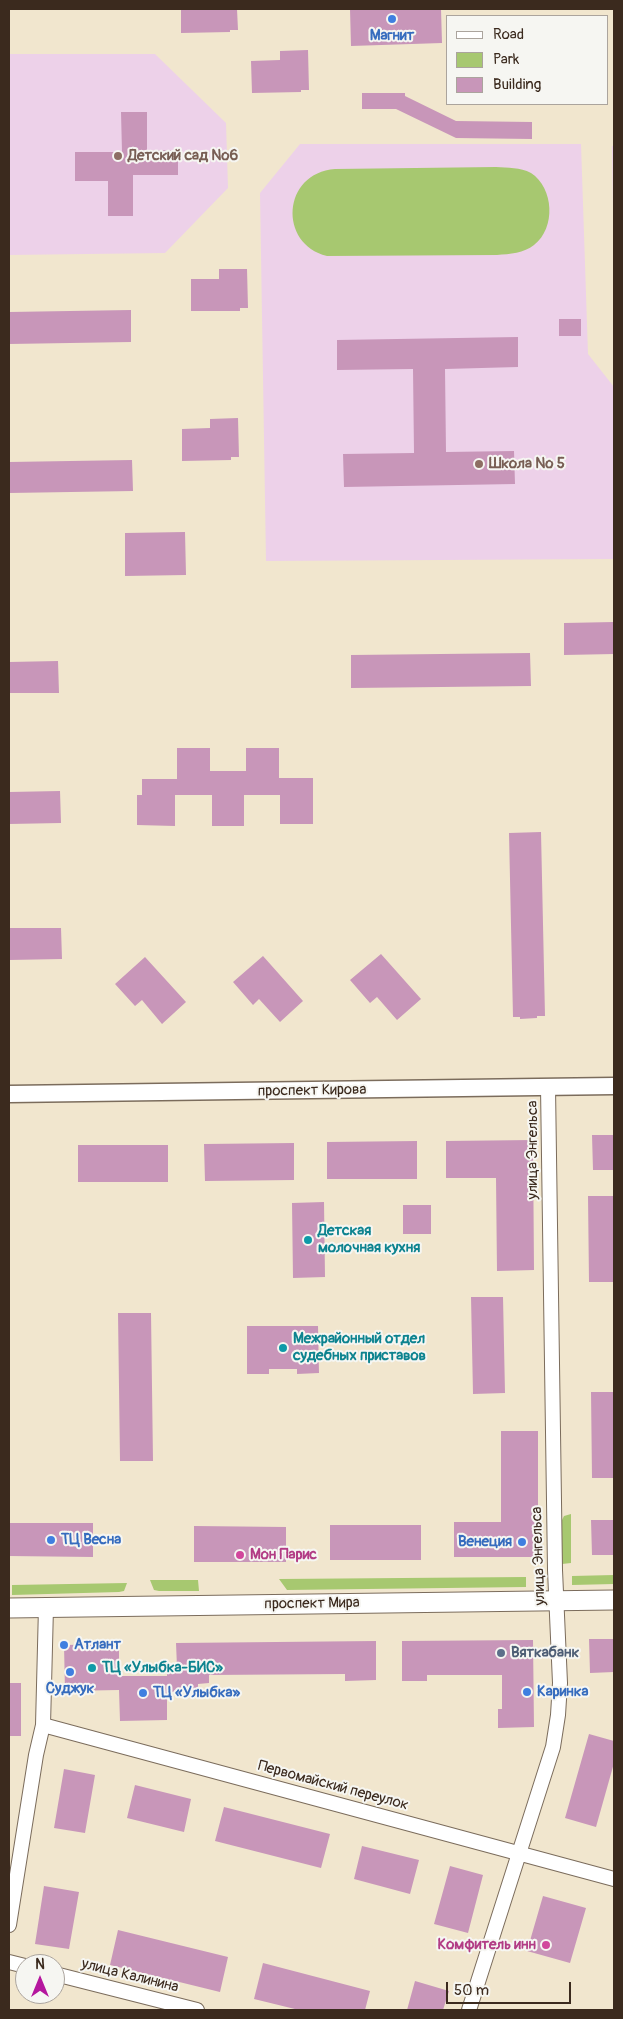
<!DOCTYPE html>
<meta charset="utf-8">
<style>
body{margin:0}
#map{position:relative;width:623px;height:2019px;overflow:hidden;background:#f1e6ce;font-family:Pangolin,sans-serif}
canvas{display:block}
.frame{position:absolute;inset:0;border:10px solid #3b2a1e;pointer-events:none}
.legend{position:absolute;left:446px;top:15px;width:162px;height:90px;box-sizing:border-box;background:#f6f6f2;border:1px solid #aba49d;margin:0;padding:6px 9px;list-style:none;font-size:15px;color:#3b2a1e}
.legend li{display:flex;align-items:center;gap:10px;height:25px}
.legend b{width:25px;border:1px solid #aba49d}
.north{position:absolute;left:15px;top:1954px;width:50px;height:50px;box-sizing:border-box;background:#f6f6f2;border:1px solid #aba49d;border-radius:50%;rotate:0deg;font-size:14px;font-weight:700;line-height:20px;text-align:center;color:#3b2a1e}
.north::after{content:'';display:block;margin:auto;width:18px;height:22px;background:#b5179e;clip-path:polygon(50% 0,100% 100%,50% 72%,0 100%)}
.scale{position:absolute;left:446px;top:1982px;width:125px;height:22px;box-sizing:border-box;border:2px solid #3b2a1e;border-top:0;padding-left:6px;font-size:15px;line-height:18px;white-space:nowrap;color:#3b2a1e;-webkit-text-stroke:4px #f6f6f2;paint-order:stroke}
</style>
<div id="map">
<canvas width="623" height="2019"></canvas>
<div class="frame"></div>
<ul class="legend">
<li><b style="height:6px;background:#fff"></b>Road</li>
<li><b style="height:14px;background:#a7c870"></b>Park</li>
<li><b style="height:14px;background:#c896b9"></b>Building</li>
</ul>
<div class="north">N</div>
<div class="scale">50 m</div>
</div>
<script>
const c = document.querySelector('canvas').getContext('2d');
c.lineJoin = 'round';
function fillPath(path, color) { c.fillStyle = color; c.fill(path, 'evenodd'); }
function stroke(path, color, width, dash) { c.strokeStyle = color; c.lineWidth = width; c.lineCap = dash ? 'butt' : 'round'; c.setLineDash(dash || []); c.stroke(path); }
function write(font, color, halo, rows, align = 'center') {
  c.font = font + ' Pangolin,sans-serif'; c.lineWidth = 4; c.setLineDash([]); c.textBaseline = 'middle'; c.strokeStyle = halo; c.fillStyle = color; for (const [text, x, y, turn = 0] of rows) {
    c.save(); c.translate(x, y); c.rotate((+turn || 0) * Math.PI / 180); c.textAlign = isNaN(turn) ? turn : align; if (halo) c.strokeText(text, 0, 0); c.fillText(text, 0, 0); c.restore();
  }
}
fillPath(new Path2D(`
 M9,54H155L226,123L228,188L165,253L9,255Z
 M300,144H581L588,354L614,387V559L266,561L260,193Z
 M612,146H614V271Z`), '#edd1e9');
fillPath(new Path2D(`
 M496,167C508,168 520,167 531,173C554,188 556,228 534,245C524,253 510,254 497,255L327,256C278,244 282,173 335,169Z
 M571,1514V1563L562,1564V1520L564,1516Z
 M614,1575V1584L572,1585V1576Z
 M526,1577V1587L287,1590L279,1579Z
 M150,1580H198L199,1591H159L154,1590Z
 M127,1583L124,1591L119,1592L12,1595V1585Z`), '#a7c870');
fillPath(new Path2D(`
 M181,9H237L238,30H230V32L181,33Z
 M350,9H441L442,43L351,46Z
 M308,50L309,90H301V92L252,93L251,61L280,60V51Z
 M362,93H405V96L456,121L532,122V139L456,138L396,109H362Z
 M121,112H147V150H178V175H133V216H108V181H75V152H122Z
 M219,269H247L248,308H240V311H191V279H219Z
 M131,310V342L9,344V312Z
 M559,319H581V336H559Z
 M518,337V367L445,369L446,452L514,451L515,484L344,487L343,454L414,453L413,369L337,370V340Z
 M238,418L239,457H231V460L182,461V429L210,428V419Z
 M132,460L133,491L9,493V462Z
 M185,532L186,575L125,576V533Z
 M614,622V654L564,655V623Z
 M530,653L531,686L351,688V655Z
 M58,661L59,693H9V662Z
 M177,748H210V771H246V748H279V778H313V824H280V795H244V826H212V795H175V826L137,825V795H142V779H177Z
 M60,791L61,823L9,824V792Z
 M541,832L545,1016H537V1018L520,1019V1017H513L509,833Z
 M9,928H61L62,959L9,960Z
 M381,954L421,999L397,1020L377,997L370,1003L350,980Z
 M263,956L303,1001L280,1022L259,999L253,1005L233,982Z
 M145,957L186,1002L162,1024L142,1000L135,1006L115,984Z
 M592,1135H614V1170H593Z
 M533,1140L534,1270L497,1271L496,1178H446V1141Z
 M417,1141V1179H327V1142Z
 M294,1143V1180L205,1181L204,1144Z
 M78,1145H168V1182H78Z
 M588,1196H614V1282H589Z
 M324,1202L325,1277L293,1278L292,1203Z
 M403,1205H431V1234H403Z
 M471,1297H503L505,1393L473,1394Z
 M118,1313H151L153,1461H120Z
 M247,1326H318L319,1373L297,1374V1369H269V1374H247Z
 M591,1392H614V1478H592Z
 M501,1431H538V1557H454V1522H501Z
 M591,1520H614V1555H592Z
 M9,1523H93V1557L9,1556Z
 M330,1525H421V1560H330Z
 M194,1526L286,1527V1562H194Z
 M589,1639H614V1672L590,1673Z
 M533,1640L534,1727L498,1728V1709H502V1675H427V1681H402V1641Z
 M376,1641V1680L345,1681V1674L209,1675V1683L198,1684V1691L167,1692V1720L120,1721L119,1690L65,1691L64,1645L119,1644V1676H167V1668L177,1667L176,1643Z
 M9,1683H21V1736H9Z
 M589,1734L614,1741V1763L596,1827L565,1818Z
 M64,1769L95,1775L85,1833L54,1828Z
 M135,1785L191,1799L184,1832L127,1818Z
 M224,1807L330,1834L321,1868L215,1841Z
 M362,1846L419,1860L410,1894L354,1879Z
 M450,1866L483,1875L468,1933L434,1924Z
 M44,1886L79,1892L69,1949L35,1944Z
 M543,1896L586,1908L570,1963L527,1951Z
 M118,1930L228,1957L220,1992L110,1965Z
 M263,1963L370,1991L365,2010H299L254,1999Z
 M415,1981L449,1991L443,2010H407Z`), '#c896b9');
const minor = new Path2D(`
 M43,1725L614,1879
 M9,1925L36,1755L43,1725L46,1607
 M9,1962L25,1966
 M55,1974L197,2010
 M469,2010L553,1747L558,1715L560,1683L555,1570L548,1087`);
const tertiary = new Path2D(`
 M9,1094L614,1086`);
const secondary = new Path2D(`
 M9,1608L614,1600`);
stroke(minor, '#7b6c5c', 16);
stroke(tertiary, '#7b6c5c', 19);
stroke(secondary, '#7b6c5c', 21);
stroke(minor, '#fff', 14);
stroke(tertiary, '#fff', 16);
stroke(secondary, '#fff', 19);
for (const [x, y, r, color] of [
 [392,19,5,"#3f7fe0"],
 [118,156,5,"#8d6e63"],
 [479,464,5,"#8d6e63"],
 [308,1240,5,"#0f9aa8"],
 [283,1348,5,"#0f9aa8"],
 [51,1540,5,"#3f7fe0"],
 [522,1542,5,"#3f7fe0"],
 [240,1555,5,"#d1479c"],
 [64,1645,5,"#3f7fe0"],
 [501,1653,5,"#5c6f8a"],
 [92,1668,5,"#0f9aa8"],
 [70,1672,5,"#3f7fe0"],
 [527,1692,5,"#3f7fe0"],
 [143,1693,5,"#3f7fe0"],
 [546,1945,5,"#d1479c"]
]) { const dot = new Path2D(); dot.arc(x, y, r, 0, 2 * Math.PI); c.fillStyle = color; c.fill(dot); stroke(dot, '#f6f6f2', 2); }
write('bold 15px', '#366cbe', '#f6f6f2', [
 ["Магнит",392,36,"center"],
 ["ТЦ Весна",61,1540],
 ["Венеция",512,1542,"right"],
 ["Атлант",74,1645],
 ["Суджук",70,1689,"center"],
 ["Каринка",537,1692],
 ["ТЦ «Улыбка»",153,1693]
], 'left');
write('bold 15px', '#785e54', '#f6f6f2', [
 ["Детский сад №6",128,156],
 ["Школа № 5",489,464]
], 'left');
write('15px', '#3b2a1e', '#f6f6f2', [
 ["проспект Кирова",312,1091,-1],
 ["улица Энгельса",533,1150,-90],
 ["улица Энгельса",539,1556,-92],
 ["проспект Мира",312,1604,-1],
 ["Первомайский переулок",333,1786,15],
 ["улица Калинина",130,1976,14]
]);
write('bold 15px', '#0d838f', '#f6f6f2', [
 ["Детская",318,1231],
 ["молочная кухня",318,1248],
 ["Межрайонный отдел",293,1339],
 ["судебных приставов",293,1356],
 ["ТЦ «Улыбка-БИС»",102,1668]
], 'left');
write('bold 15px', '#b23c85', '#f6f6f2', [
 ["Мон Парис",250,1555],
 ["Комфитель инн",536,1945,"right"]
], 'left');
write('bold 15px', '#4e5e75', '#f6f6f2', [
 ["Вяткабанк",511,1653]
], 'left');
</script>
